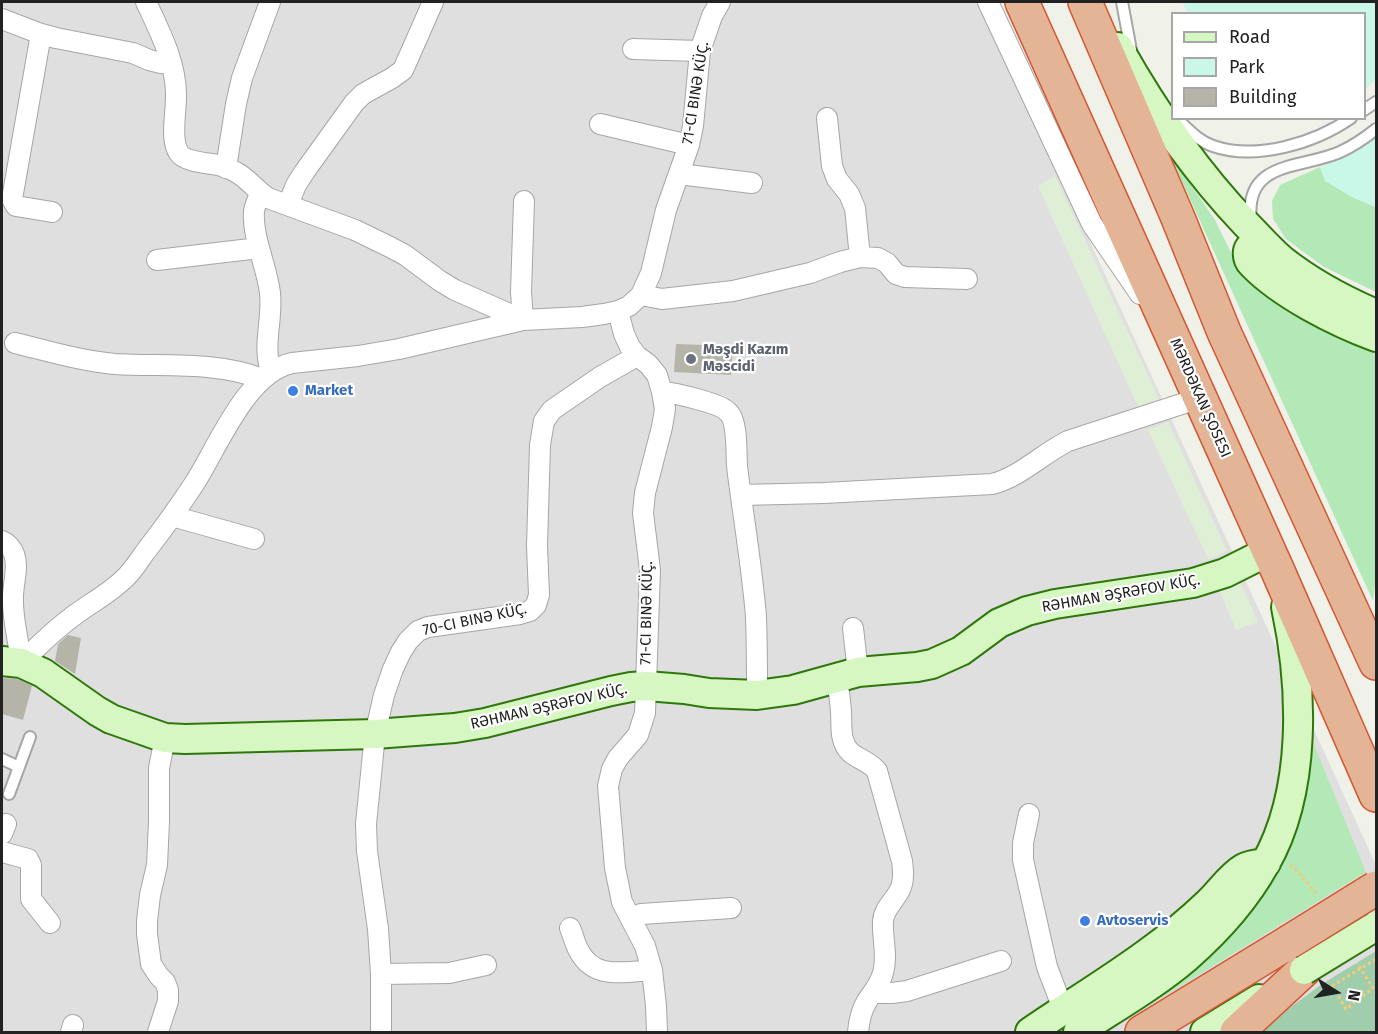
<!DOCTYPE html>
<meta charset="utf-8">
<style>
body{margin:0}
#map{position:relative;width:1378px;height:1034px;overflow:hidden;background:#f0f1e9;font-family:"Fira Sans",sans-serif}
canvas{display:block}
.frame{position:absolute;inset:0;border:3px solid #222;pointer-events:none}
.legend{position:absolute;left:1171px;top:12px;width:195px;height:108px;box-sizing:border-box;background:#fff;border:2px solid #a7a7a7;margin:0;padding:8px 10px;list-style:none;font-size:18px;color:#222}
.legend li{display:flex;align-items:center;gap:12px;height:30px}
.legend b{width:30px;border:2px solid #a7a7a7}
.north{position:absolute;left:1306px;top:962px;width:60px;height:60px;-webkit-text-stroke:4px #fff;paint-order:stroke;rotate:101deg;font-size:16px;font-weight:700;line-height:24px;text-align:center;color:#222}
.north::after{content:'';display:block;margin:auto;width:21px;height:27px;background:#222;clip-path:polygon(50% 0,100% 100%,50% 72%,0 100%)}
</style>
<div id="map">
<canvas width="1378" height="1034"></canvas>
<div class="frame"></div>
<ul class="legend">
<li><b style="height:8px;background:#d6f7c2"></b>Road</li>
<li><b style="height:16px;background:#caf8e8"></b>Park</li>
<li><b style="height:16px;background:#b4b4a8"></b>Building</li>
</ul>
<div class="north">N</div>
</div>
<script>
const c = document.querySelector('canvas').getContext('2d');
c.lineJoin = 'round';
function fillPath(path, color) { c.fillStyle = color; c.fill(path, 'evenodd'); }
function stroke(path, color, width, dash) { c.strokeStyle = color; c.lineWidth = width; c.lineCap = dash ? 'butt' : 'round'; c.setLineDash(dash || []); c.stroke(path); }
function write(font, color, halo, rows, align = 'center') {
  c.font = font + ' "Fira Sans",sans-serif'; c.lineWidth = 4.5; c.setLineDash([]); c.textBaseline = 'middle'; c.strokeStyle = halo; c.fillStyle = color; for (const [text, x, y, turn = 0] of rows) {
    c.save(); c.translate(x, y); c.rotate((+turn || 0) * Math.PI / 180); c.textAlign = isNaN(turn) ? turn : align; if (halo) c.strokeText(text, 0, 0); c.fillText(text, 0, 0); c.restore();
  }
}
fillPath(new Path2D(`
 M2,2H980L1376,865V1032H2Z`), '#e0dfdf');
fillPath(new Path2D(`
 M1055,176L1161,403L1140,411L1038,186Z
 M1168,422L1227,551L1208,559L1148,430Z
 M1240,582L1258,622L1236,630L1219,589Z`), '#dfefd6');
fillPath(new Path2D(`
 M1170,155L1215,220L1243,277L1284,306L1376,348V576L1373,601Z
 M1320,167L1326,181L1354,198L1376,207V292L1324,267L1286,239L1273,219L1272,201L1280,185Z
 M1310,735L1366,872L1106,1032H1103L1290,843L1304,803Z`), '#b3e8b7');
fillPath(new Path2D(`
 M1376,951V1032H1257L1322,984Z`), '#a0cead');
fillPath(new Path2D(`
 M1182,2H1376V79L1365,89L1364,14L1188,13Z
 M1376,138V207L1354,198L1325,181L1320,167L1345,157Z`), '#caf8e8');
fillPath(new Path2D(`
 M676,344L733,346L731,375L674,372Z
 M68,635L81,638L75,674L55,661L58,644Z
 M2,678L17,679L32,686L23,720L2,714Z`), '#b4b4a8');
const lane = new Path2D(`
 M1122,2L1131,50
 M1364,110L1376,102
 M1176,118C1188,129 1198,141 1213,146C1256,161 1315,143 1351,118
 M1251,220C1244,160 1302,169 1340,152C1353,146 1365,138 1376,129
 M2,759L19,767
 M9,794L30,737`);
const street = new Path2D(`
 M146,2C160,32 177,64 176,98C176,113 170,141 179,153C185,162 208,163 218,165C225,167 233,170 239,174C250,181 257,191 268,198L355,230L390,247L405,255L440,281L455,290L523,320L582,317L604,314L618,311L629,306L641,295L651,273L666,210L689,145L693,126L700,51L712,16L720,2
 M988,2L1092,224L1140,294
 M2,19L41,34L56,38L133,53L149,60L161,63H171
 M41,34L12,199L16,206L52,212
 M633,49L700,51
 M827,118L832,166L837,179L849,194L855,208L860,257
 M600,124L689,145
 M226,168L236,104L242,78L270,2
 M679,174L752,183
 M260,193C258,199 255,205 254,211C252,238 267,266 270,293C273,319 262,347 271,371
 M288,205L296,185L305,171L354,103L363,94L392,78L403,70L433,2
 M157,260L259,248
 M641,295L662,299L733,291L810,273L840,262L860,257L878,258L887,263L896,274L905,277L967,279
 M618,311L624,334L630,347L637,356L648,364L657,375L662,392L665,409L662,427L645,493L643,513L650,570L645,713L638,735L618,758L612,769L608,786L615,868L622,902L645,946L652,970L656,1006L657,1032
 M15,343C48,351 81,361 115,364C163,367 217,361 262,379
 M662,392C675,393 720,403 728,412C738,421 736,452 737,466C743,516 752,566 756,617C757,643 757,669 757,695
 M741,495L824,493L992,484C1020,477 1042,454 1068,441L1200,398
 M172,516L254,539
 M2,541C7,543 12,548 14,554C19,567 13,583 13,597C12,619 19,641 21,663
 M853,628L858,672
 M21,663C37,647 53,631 72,617C90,603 111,593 127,576C134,569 140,559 146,551C163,529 179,507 194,484C218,447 246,373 292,363L358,356L399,349L523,320L521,292L524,201
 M836,678C839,689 840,699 841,711C842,725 839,741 850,752C858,759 870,762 877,771L902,861C903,868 904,876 902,884C899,898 884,906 883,921C882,938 888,956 883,973C880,984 873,992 867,1001C861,1011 859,1021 858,1032
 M1029,814L1023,843V860L1047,967L1063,1009
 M2,834L6,824
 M2,852L28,859L31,865V899L50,923
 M631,918L641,914L731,908
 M570,928C573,935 575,944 579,951C594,980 624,972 652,970
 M381,974L449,973L486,965
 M874,993H892L907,991L1001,961
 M71,1032L73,1025
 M158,1032L168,1001V990L165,982L159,976L151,964L147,934V921L150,895L157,865L159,821V768L165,738
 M381,1032V974L378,929L367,851L366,824L375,734L384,695L393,669L401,652L408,641L418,631L428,627L520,614L530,611L536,605L539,595L537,546L540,445L544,421L552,410L600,377L637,356`);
const secondary = new Path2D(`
 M1118,47C1154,111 1196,172 1246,224C1258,236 1269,249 1282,260C1310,282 1343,300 1376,314
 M1271,251C1266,248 1260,243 1254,245C1245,247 1247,259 1252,264C1282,295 1336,322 1376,337
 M2,661L21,663L43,673L97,711L111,719L165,738L185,739L375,734L455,728L485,723L611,691L631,687L646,686L684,689L709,693L757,695L793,690L858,672L917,667L932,664L961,651L999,623L1027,611L1055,604L1193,583L1225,573L1269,551
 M1030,1032C1090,991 1155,954 1208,903C1220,892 1230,876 1244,868C1251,864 1259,864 1266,863
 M1078,1032C1114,1008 1153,986 1186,958C1217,931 1245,900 1265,864C1307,791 1303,687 1286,607
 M1205,1032L1259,999`);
const highway = new Path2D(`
 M1022,2L1277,569L1376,795
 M1085,2L1178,218L1224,332L1376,663
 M1142,1032L1289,942
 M1237,1032L1304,970`);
stroke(lane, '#a6a6a6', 14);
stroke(street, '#a6a6a6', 22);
stroke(secondary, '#2e770b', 32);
stroke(highway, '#d35732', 36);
stroke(new Path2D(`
 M1290,865L1295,869L1318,895
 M1332,986L1346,1009L1373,988L1357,963`), '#f3cb78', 3, [3, 3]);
stroke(lane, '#fff', 10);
stroke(street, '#fff', 20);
stroke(secondary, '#d6f7c2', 28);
stroke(highway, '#e4b496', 33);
const secondaryBridge = new Path2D(`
 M1304,970L1376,926`);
const highwayBridge = new Path2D(`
 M1289,942L1376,888`);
stroke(secondaryBridge, '#2e770b', 32, []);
stroke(highwayBridge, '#d35732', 36, []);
stroke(new Path2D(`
 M1332,986L1376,959`), '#f3cb78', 3, [3, 3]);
stroke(secondaryBridge, '#d6f7c2', 28);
stroke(highwayBridge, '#e4b496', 33);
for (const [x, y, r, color] of [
 [691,359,6,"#6b7280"],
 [293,391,6,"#3f7fe0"],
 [1085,921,6,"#3f7fe0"]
]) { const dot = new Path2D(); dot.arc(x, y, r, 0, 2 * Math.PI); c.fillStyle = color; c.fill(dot); stroke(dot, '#fff', 2); }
write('15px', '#222', '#fff', [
 ["71-CI BINƏ KÜÇ.",696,93,-81],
 ["MƏRDƏKAN ŞOSESI",1200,398,66],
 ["RƏHMAN ƏŞRƏFOV KÜÇ.",1121,594,-10],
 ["71-CI BINƏ KÜÇ.",647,613,-89],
 ["70-CI BINƏ KÜÇ.",475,620,-12],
 ["RƏHMAN ƏŞRƏFOV KÜÇ.",549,707,-13]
]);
write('bold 15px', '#5b616d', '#fff', [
 ["Məşdi Kazım",703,350],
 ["Məscidi",703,367]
], 'left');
write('bold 15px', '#366cbe', '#fff', [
 ["Market",305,391],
 ["Avtoservis",1097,921]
], 'left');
</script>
